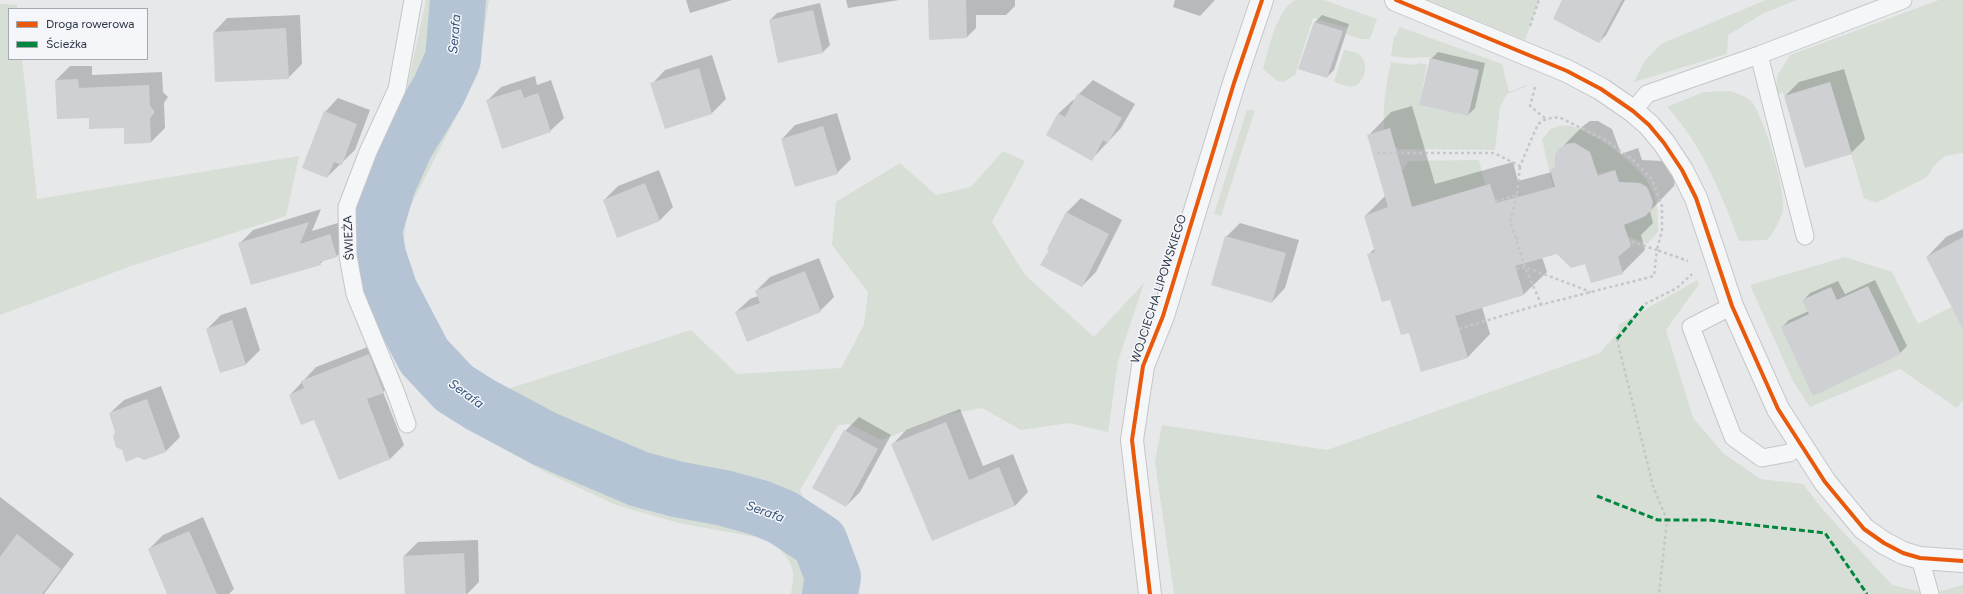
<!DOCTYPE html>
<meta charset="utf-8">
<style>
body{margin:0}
#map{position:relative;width:1963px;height:594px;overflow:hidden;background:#e6e8ea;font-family:Figtree,sans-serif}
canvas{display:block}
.legend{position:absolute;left:8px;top:8px;width:140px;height:52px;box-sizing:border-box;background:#f4f6f9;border:1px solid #a4a8b1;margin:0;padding:5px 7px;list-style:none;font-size:12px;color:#2b3445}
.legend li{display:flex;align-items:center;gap:8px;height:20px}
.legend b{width:20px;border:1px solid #a4a8b1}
</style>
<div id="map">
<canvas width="1963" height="594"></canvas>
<ul class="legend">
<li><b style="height:5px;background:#e8590c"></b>Droga rowerowa</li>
<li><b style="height:5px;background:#00873e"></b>Ścieżka</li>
</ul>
</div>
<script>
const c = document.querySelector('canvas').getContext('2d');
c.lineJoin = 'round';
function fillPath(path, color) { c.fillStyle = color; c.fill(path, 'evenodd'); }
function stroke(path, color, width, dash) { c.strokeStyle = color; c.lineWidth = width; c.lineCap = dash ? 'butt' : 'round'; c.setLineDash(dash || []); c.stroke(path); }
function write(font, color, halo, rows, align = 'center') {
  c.font = font + ' Figtree,sans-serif'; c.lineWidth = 3; c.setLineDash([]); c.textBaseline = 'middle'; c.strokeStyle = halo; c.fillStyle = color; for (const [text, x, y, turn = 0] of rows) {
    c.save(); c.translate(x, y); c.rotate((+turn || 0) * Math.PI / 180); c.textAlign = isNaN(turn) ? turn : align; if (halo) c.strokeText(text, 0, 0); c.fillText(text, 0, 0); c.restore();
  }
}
fillPath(new Path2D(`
 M426,0H489L478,74L407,213L403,247L417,312L450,365L489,395L691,330L737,374L841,368L864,325L868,292L832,245L836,202L900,163L936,195L971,187L1003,151L1025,161L992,222L1025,275L1094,337L1144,283L1118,361L1108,432L1069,423L1021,430L982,408L949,414L881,440L849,424L838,425L800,490L810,512L845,542L857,574V594H791C792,587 794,578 793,572C790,555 775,544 761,538L679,523L616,505L541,470L438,410L414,383L396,353L366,285L357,253L355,221L359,194L405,98Z
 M1295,0H1324L1377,19L1370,39C1362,40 1354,37 1346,34L1348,28L1313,18L1295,75L1283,82L1278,81L1263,69C1269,49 1276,11 1295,0Z
 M1428,0H1539L1525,40Z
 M1766,0H1797L1764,13L1728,35L1727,54L1634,82L1644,62L1661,44Z
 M1939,0H1963V153L1945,156L1934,166L1927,177L1876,203L1864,198L1830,82L1784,96L1783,92L1776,94L1777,76L1790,55Z
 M0,4L17,5V9H9V59H22L37,199L299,156L286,216L131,266L0,315Z
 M1400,27L1502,64L1509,92L1526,85L1527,86L1507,94L1500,107L1495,150L1399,149C1396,147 1392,145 1389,142C1378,126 1387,80 1391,62L1412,65L1421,63L1427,65L1419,105L1468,116L1479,70L1430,58L1431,57L1406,58L1391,56L1394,36H1396Z
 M1344,50C1348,51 1353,51 1357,53C1369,59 1367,79 1356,85C1349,89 1341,84 1334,82Z
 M1731,91C1737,94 1748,97 1752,102C1765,120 1784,185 1783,207C1782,218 1774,232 1767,240L1739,241C1721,193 1702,144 1667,107L1704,92Z
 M1247,110H1255L1221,216L1214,214Z
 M1559,126C1563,126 1568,125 1571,126C1597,134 1643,167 1653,192C1658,205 1658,218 1658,232L1647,244L1621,234L1613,227C1623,224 1638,222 1646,216C1657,207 1653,186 1639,183C1633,181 1626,183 1620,184L1615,170L1592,175L1587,160L1592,158L1590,153C1585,151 1582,146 1576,144C1560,138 1553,155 1556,168L1550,170L1559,185L1553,187L1542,139L1551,129Z
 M1479,160L1485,185L1412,207L1402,171L1409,161Z
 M1845,257L1892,272L1918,324L1963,301V400L1957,408L1900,369L1810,407L1793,381L1750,285Z
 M1697,280L1699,284L1666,330L1693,418L1723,453L1760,479L1803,484L1823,510L1892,585L1930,594L1963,585V594H1174L1155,462L1162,425L1327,450L1600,353L1619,331L1618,325Z`), '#d6ded6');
fillPath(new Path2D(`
 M686,0H732L690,13Z
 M846,0H899L848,8Z
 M929,0H1015V6L1006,15H976V28L967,37L930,39Z
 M1175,0H1218H1215L1200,16L1173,7Z
 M1563,0H1625L1606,35L1599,42Z
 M820,3L830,45L823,52L770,20L777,13Z
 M300,15L302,64L288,78L214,32L227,18Z
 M1322,15L1349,24L1334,70L1327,77L1300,68L1315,22Z
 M1438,52L1485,63L1475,108L1468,115L1431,59Z
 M712,55L726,99L712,113L665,128L652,84L665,70Z
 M70,66H92V75L162,72L163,92L168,97L164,103L165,128L151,142L125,127L90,117L56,80Z
 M1844,69L1865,139L1851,153L1785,96L1799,82Z
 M535,76L537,85L551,80L564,118L550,131L487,101L501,87Z
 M1093,80L1135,104L1121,128L1091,160L1047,135L1059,113L1073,100L1075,101L1079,94Z
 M338,98L370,110L355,150L327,177L325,112Z
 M1412,106L1435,184L1513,162L1518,181L1552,172L1556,166L1560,149L1583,126L1590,121H1598L1612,129L1621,154L1638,148L1642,160L1663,161L1675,179L1674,186L1650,211L1653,223L1641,235L1645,250L1622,273L1557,253L1542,257L1547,272L1524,294L1482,307L1490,334L1468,357L1422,371L1410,332L1368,255L1375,248L1365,216L1386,195L1369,135L1391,112Z
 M837,113L851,159L837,173L782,139L795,125Z
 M659,170L673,207L659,221L604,200L618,186Z
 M1081,198L1122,220L1096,272L1082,286L1048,248L1067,212Z
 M321,209L312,231L344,221L350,242L337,256L325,259L320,264L240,243L253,230Z
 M1240,223L1299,240L1285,288L1272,302L1226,237Z
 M1963,229V299L1927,257L1946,237Z
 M819,258L834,297L820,311L736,312L750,299L758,296L756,291L770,277Z
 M1875,280L1907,346L1900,353L1782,327L1789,320L1809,311L1803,301L1810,293L1838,281L1845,294Z
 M246,307L260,350L246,364L221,372L207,329L221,315Z
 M383,341L397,378L383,392L404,445L390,459L339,479L315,418L290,395L316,367Z
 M161,386L180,437L166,451L144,459L122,449L110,413L124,400Z
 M960,409L983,466L1013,454L1028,492L1015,506L893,444L906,430Z
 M859,417L891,435L860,492L846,506L845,431Z
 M0,497L74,554L44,594H8L0,587Z
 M203,517L234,589L229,594H168L149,549L163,535Z
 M478,540L479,582L467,594H406L404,556L418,542Z`), '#0003');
stroke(new Path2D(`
 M458,0L453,59L438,92L406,144L388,184L374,230L378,255L390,291L424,356L454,388L481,405L545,439L639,479L676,489L724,498L760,508L782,517L820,542L833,577L830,594`), '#b4c4d5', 56);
fillPath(new Path2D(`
 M928,0H966L967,38L929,40Z
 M1562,0H1622L1599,43L1553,19Z
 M813,10L823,53L778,63L769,20Z
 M1314,22L1343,31L1327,78L1298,69Z
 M286,28L289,79L215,82L213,32Z
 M1430,58L1479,70L1468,116L1419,105Z
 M699,68L712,114L665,129L650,83Z
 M78,79L79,88L149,85L150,106L155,112L150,118L151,143L124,144V128L89,129V118L57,119L55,80Z
 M1830,82L1852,154L1805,168L1784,96Z
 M521,89L524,98L538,93L551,132L502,149L486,100Z
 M1078,93L1122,118L1108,143L1103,140L1092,161L1046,135L1058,113L1065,117Z
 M324,111L357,124L342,165L334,162L327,178L302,168Z
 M823,126L838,174L795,187L781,139Z
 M1390,128L1412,207L1490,184L1496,203L1555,187L1550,170L1555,168V155L1559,148L1567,144L1575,143L1590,152L1598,176L1615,170L1619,182L1640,183L1647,187L1653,202L1651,210L1645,216L1624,225L1631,246L1618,257L1623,274L1591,283L1585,264L1571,268L1557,254L1515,266L1524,295L1455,316L1468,358L1421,372L1409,333L1401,335L1390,300L1382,302L1367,254L1375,252L1364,216L1388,207L1367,135Z
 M645,183L660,221L617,238L603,200Z
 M1066,212L1109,234L1082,287L1040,265L1049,250L1047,249Z
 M309,222L300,244L330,234L337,257L320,262L321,265L251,285L238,243Z
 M1225,236L1286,253L1272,303L1211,285Z
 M1963,237V329L1926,257Z
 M805,271L821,312L747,342L735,312L760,303L755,291Z
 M1868,286L1901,354L1813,396L1781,327L1809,314L1802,300L1831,287L1837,300Z
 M232,320L246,365L220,373L206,329Z
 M369,354L384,393L367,399L390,459L339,480L314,420L301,425L289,395L304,388L301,381Z
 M147,399L166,452L144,460L138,457L126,462L122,450L116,447L113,437L115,432L109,413Z
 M946,422L969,480L999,467L1015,506L932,541L891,444Z
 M844,430L878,449L846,507L812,488Z
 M189,531L199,553L217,594H167L148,549Z
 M17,534L61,569L42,594H0V557Z
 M464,553L466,594H405L403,556Z`), '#ced0d3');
const lane = new Path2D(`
 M1759,55L1805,236
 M1633,111L1647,94L1759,55L1903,0
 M1732,306L1691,327L1733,437L1762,458L1789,453L1802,445
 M407,424L396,393L355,294L348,256L347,207L368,152L397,89L413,0
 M1920,558L1930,594`);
const street = new Path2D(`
 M1396,0L1567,71L1601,89L1633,111L1649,125L1664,143L1682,170L1696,198L1732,306L1778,409L1825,482L1864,529L1884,543L1903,553L1920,558L1963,561
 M1150,594L1132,440L1143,366L1163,316L1234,83L1262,0`);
stroke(lane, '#c4c6c8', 19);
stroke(street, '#c4c6c8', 24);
stroke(new Path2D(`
 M1530,26L1539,0
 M1535,87L1530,106L1546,119
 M1377,153H1494L1520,166L1538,124L1546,119L1559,117L1607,141L1633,160L1652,179L1662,206V230L1657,250L1688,261
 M1517,195L1510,221L1525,267L1591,292
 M1495,201L1517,195L1520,166
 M1516,239L1520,237
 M1516,269L1525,267L1541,304
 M1645,304L1677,288L1692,274
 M1459,329L1528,308L1654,276L1657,250L1630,241
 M1617,339L1653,486L1667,520L1659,594`), '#c5c6ca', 2.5, [3, 3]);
stroke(lane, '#f5f6f7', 17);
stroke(street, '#f5f6f7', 22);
stroke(new Path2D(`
 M1617,339L1645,304
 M1597,496L1658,520H1709L1825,533L1867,594`), '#00873e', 3, [6, 3]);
stroke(new Path2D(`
 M1396,0L1567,71L1601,89L1633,111L1649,125L1664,143L1682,170L1696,198L1732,306L1778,409L1825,482L1864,529L1884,543L1903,553L1920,558L1963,561
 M1150,594L1132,440L1143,366L1163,316L1234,83L1262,0`), '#e8590c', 4);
write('12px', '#2b3445', '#f4f6f9', [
 ["ŚWIEŻA",349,238,-93],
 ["WOJCIECHA LIPOWSKIEGO",1159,289,-72]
]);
write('italic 13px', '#34527a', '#f4f6f9', [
 ["Serafa",455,34,-85],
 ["Serafa",466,394,36],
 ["Serafa",765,512,20]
]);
</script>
